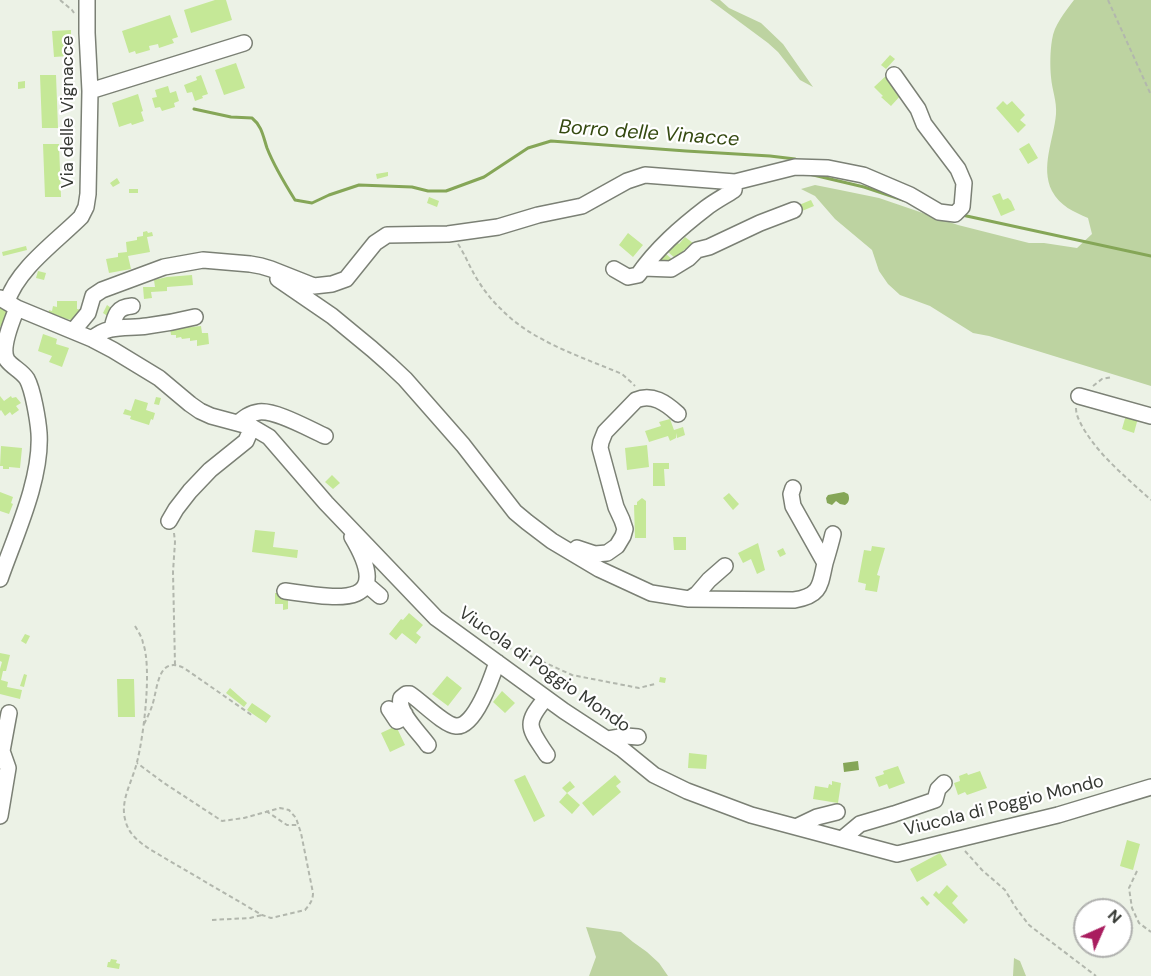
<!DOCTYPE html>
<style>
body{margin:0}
#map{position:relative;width:1151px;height:976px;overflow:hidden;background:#ecf2e6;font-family:"DM Sans",sans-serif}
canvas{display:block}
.north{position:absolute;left:1073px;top:898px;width:60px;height:60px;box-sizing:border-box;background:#fff;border:2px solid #afb0ae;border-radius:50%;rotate:45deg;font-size:16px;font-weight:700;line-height:24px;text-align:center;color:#363934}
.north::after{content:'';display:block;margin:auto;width:21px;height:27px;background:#a91d5f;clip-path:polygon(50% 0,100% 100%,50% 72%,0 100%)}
</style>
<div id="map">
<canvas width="1151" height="976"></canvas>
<div class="north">N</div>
</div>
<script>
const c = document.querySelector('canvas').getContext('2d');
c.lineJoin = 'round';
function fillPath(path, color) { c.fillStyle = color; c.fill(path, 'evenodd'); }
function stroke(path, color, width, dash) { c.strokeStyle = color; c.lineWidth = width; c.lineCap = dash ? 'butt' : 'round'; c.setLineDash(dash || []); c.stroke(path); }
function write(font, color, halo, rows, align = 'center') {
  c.font = font + ' "DM Sans",sans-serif'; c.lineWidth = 4.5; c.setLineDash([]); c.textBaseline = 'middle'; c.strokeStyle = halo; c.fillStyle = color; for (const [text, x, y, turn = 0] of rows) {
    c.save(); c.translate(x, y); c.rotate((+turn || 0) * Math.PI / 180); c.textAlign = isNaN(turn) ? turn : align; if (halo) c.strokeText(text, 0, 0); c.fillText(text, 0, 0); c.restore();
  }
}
fillPath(new Path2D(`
 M710,0H720L729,8L761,23L783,44L813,87L800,80L778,52L768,43Z
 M1074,0H1151V386L989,336L973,333L930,306L900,295L888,284L879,271L872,250L835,219L815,196L801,189L815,185L840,190L879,198L958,225L1029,243H1044L1077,248L1092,234L1088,218C1074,212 1060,206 1052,191C1040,167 1054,139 1056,114C1057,101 1052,90 1051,77C1050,66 1050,52 1052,40C1054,25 1065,12 1074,0Z
 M586,927L621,932L633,942L647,952L659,963L668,976H589L596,957Z
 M1014,958L1020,961L1026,976H1013Z`), '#bdd3a1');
fillPath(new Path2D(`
 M844,492L848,494C850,498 849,503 845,505L840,504L836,501L832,505L827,503L826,498L828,495Z
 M858,761L859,770L844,772L843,763Z`), '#85a657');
stroke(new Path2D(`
 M194,109L231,117L252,118C262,126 263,136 267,148C274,166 285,184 295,200L312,203L329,195L359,185L412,187L428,191H446L484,177L528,148L551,141L686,151L770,156L795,159L799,162
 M809,174L864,187L903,200
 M962,215L1151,256`), '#85a657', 3);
fillPath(new Path2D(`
 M215,0H226L232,20L191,33L184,10Z
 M170,15L178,37L172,39L174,43L159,48L158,44L149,46L150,50L136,54L135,51L129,53L122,31Z
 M71,30V39H67L68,56L54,57L52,31Z
 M890,55L895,59L886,69L881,65Z
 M236,63L245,88L224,95L215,70Z
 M888,74L902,94L891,106L881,97L883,96L874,87Z
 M40,75H56L58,128H42Z
 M201,75L208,94L202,96L203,98L195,101L192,92L187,93L184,85L197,80L196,77Z
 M25,81V88L18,89V82Z
 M168,86L170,93L176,91L179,101L174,103L175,107L162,111L160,107L155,108L152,98L157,97L155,90Z
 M138,94L143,111L141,112L144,121L132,125L131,123L119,127L112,103Z
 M1003,101L1007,105L1012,101L1025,115L1020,120L1026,125L1018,133L996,108Z
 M1029,143L1038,158L1028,164L1019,149Z
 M43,144H59L61,197H45Z
 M388,172V176L377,179L376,174Z
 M117,178L120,183L113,187L110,183Z
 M129,189H138V193H129Z
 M1000,193L1003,200L1008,198L1011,201L1015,210L1001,216L992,196Z
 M429,197L439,201L437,207L427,203Z
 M811,200L814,206L802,211L799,205Z
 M147,231L148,233L152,232L153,236L147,237L150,252L128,256L131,269L109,273L106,259L118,257V253L127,252L126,242L137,240V237L143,236V232Z
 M628,233L643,245L633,257L619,245Z
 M685,237L693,243L686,251L685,249L676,259L668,252L677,242L679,244Z
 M26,246L27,250L3,256L2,252Z
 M666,254L673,260L667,267L660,261Z
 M38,271L46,273L44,280L36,278Z
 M192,275L193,285L167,287V291L151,292L152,298L144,299L143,287H155L154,280L167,277Z
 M57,301H77V309L83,310L75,321L48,314L49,310L52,311L53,306L57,307Z
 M107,305L114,310L109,317L103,313Z
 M0,306L13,312L5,329L0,326Z
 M180,326L181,328L201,326L202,333H208L209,344L197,346V340L190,341V338L182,339L181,337L176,338V335H171L170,327Z
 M43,334L57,339L56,344L69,348L62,367L49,362L52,356L38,351Z
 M0,396L4,401L11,396L12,398L16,397L21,403L16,406L19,410L12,415L10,412L5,416L1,410L0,411Z
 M156,397L161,398L159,405L154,404Z
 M135,399L148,403L146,410L155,413L153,420L151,419L149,425L130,419L131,416L123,414L125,409L131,411Z
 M1126,415L1138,418L1134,433L1122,429Z
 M670,419L674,430L683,427L685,435L677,438L676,433V438L670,441L668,436L649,442L645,431L661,426L659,422Z
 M647,445L649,467L627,470L625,448Z
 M1,446L22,448L20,468L9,467V469H3V466H0Z
 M653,463H669V469H664L665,486H653Z
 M332,475L340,483L333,489L325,482Z
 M0,492L13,497L11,503L13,504L9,514L0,511Z
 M729,493L739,504L733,510L723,498Z
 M642,498L646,501V538H635L634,505H637V502Z
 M255,530L275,532L273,547L298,550L297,558L252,552Z
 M673,537H686V550H674Z
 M758,543L765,570L757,574L751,559L743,563L738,553Z
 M872,546L885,548L877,575L880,576L877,592L865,590L866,584L858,582L864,550L871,551Z
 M783,548L786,554L780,557L777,551Z
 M275,593H283L288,596V609L283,610V604H275Z
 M409,613L423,625L416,633L421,637L416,644L402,633L396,640L389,634L401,619L403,620Z
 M25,634L30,636L26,644L21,641Z
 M0,653L10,655L6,671H3L1,680L8,682L7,687L22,690L20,699L0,694V669L2,662L0,661Z
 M24,674L27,675L24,687L20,686Z
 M447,676L462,688L448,706L432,694Z
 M660,677L666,678L665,683L659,682Z
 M117,679H134L135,717H118Z
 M230,688L247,703L244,707L226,693Z
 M502,691L515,703L505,713L493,702Z
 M252,703L271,716L266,723L247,710Z
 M396,726L405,745L390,752L381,733Z
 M689,753L707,755L706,769L688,768Z
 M898,766L905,783L889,789L887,784L879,787L875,777L884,774L883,771Z
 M980,771L987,788L967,795L965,792L958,795L954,783L960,781L959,776L967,773L968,775Z
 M525,775L545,816L534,822L514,780Z
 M615,775L621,782L616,786L621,792L593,816L582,803Z
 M570,781L575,787L567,793L562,788Z
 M832,781L841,783L838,803L813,799L815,786L828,788L829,784L832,785Z
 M567,793L580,805L572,814L559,802Z
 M1127,840L1140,844L1133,870L1120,866Z
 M940,853L947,865L917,882L910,869Z
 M947,885L958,896L952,903L968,920L964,924L933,895L936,891L939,894Z
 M923,896L930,903L927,906L920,898Z
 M111,959L117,960L116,963L120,964L119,969L107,967L108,962H110Z`), '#c5e897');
const minor = new Path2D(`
 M90,91L244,43
 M643,268L671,269L689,258L697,250L709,247L760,223L794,210
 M614,269L628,277L638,275C657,248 680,228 706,208C715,201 725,196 734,190L735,182
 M278,279L332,316L372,349L389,364L405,379L463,445L515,512L527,522L552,541L599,569L651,593L689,599L794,600C821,596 820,585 825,563C828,553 831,543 833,534
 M0,298L17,308L92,339L113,350L159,378L190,404L200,411L211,416L252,427L269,437L326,503L436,618L564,711L622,749L654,775L687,791L751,815L897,854L1058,815L1151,787
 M7,302C17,269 57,241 81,217L86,207L88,194L90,91L87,33V0
 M112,328C115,315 117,307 132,306
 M73,331L88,313L93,296L102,290L164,267L203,260L250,264L261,266L271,269L314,286L332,284L346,279L375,243L387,235L448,234L498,227L538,215L582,206L627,181L645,175L735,182L795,167L828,168L863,175L910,195L939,212L955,214L962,207L964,183L958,169L924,124L918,109L894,75
 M92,339C108,324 128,329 147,326C163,324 179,321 195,317
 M1079,396L1151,416
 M238,423C244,418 250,413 259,412C276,410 309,429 325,436
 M793,488L791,494L793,506L825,563
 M169,521L176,509L190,491L210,470L246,441L252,427
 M577,548L595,554L607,553L617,546L623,536L625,529L622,520L616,507L600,448L601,442L605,432L636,400C652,393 666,403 678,414
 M0,579C15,536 42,479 39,433C38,420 33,390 27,379C22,371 12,367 7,360C0,348 12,321 17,308
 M366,584L380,596
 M285,591C335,598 396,611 352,537
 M689,599L697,594L709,580L725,566
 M546,698C523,725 529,728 547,755
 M389,709L397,721L401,719L405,714
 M608,739L626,736L638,737
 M428,745C420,733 397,713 401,698L406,694H410C421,701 444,725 456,726C475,728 492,677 497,662
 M0,816L8,768L2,751L9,713
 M796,827L817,817L837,812
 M842,839L860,824L894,814L935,800L938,789L944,783`);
stroke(minor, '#7b8075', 18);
stroke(new Path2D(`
 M60,0L72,10L74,13
 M1108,0L1151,95
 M458,244C464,253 468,263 473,272C480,285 490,299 501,309C531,341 582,357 622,374L631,382L635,386
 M1093,386L1102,379L1112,377
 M1076,408C1076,415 1079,420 1082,426C1099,456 1126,477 1151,500
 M174,533L175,542L173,572L175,665
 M135,626C138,631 142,637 143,643C152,667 144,735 137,762C133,780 120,800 125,819C128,834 139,842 151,850L262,915L271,918L305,910C310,904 313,900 313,893L301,833L296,818L289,810L280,808L244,818L222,821L164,783L137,763
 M493,642L526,654L572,675L639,688L655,684
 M144,724C147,718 150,712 152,706C158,689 157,655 184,668L253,716
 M266,811L287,825H298
 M965,851L982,870L1005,890L1016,908L1029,925L1096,976
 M1137,871L1129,888L1132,908L1139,923L1151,932
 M212,920L250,918L262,915`), '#b2b7ad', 2, [4.5, 3]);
stroke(minor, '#fff', 15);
write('18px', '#363934', '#fff', [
 ["Via delle Vignacce",68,112,-90],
 ["Viucola di Poggio Mondo",544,670,35],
 ["Viucola di Poggio Mondo",1004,806,-14]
]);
write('italic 20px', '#354a11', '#fff', [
 ["Borro delle Vinacce",649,134,4]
]);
</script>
